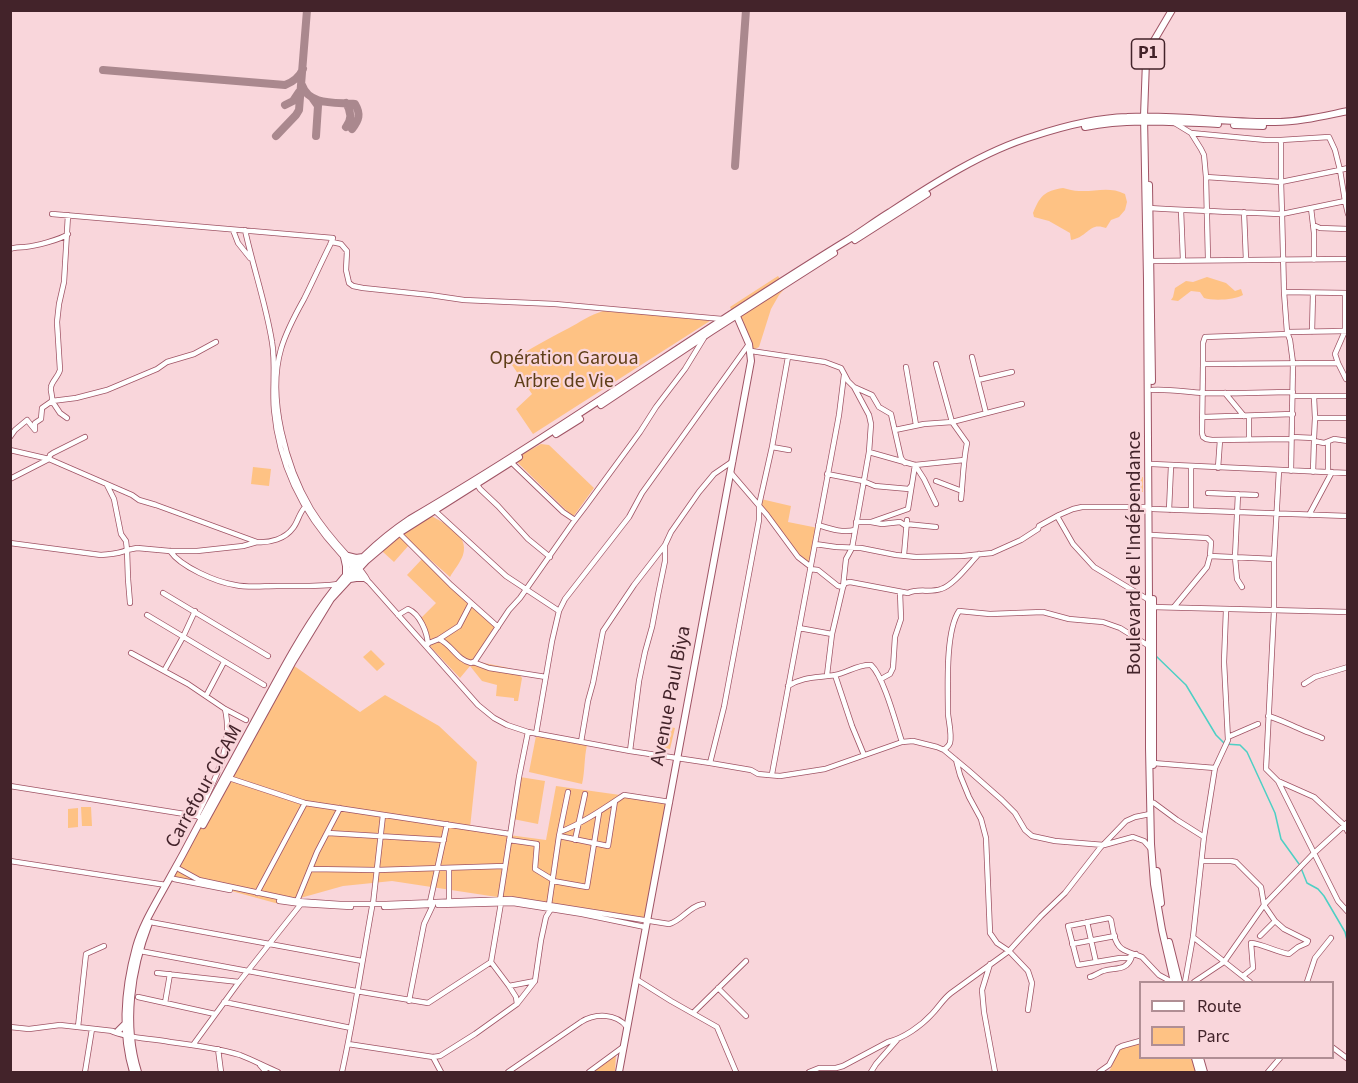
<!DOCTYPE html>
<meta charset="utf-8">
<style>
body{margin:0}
#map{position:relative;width:1358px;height:1083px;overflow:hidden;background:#f9d6db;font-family:"Source Sans 3",sans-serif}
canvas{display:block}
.frame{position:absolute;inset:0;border:12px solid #43232a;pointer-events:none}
.legend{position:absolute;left:1139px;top:981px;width:195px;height:78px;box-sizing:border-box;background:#f9d6db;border:2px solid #b08e94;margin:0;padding:8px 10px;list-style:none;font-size:18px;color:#43232a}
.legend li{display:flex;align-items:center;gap:12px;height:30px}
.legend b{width:30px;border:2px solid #b08e94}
</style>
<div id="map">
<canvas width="1358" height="1083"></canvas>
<div class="frame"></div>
<ul class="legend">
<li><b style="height:8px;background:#fff"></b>Route</li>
<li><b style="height:16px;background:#fec284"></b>Parc</li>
</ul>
</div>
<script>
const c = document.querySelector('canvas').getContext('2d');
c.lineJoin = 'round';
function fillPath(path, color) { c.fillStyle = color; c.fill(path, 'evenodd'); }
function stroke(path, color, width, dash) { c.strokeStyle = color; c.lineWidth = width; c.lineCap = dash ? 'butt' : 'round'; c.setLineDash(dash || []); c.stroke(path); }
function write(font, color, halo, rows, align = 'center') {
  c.font = font + ' "Source Sans 3",sans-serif'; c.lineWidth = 4.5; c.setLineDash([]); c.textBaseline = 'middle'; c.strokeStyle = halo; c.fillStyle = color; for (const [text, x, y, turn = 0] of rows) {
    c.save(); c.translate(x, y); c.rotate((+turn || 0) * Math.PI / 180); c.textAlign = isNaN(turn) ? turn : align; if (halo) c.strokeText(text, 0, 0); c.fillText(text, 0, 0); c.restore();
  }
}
fillPath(new Path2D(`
 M1063,188C1068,189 1074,191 1079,191C1095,192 1109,186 1125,194L1127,202L1125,210L1119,217L1111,220L1106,228C1103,227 1098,226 1095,227C1086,230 1085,237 1071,240L1070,233L1049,221L1034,217L1033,213C1040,196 1044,191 1063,188Z
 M778,276L786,287L779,295L771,309L759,347L755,349L751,348L730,307Z
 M1207,277L1226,283L1235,291L1241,289L1243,295C1235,300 1213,301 1204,298L1200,292L1191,291L1178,301L1171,300L1173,297L1175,288L1186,281L1193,282Z
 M603,311L713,319L533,434L516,409L532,394L512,365L511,362C530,348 548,339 569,328C580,322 590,315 603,311Z
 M541,444L549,445L594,488L573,517L514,459Z
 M253,467L271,469L269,486L251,484Z
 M1143,477V492H1134L1132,478Z
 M761,499L791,506L788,522L818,528L811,567L805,563L759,505Z
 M428,514C443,523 470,534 463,555C460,563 454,570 450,577L401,534Z
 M399,535L409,545L394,562L383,552L382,548Z
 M423,558L497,626L474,661L509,668L519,674L522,678L518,701H514V698L496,696L497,685L482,681L470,666L460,678L426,642L421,618L436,603L407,575Z
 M371,650L385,664L377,671L363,657Z
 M290,663L360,712L385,695L439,726L477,762L470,828L509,835L546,840L556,786L670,802L648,920L392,881L343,886L279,904L224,889L172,880Z
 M665,726L675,728L670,749L660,747Z
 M536,736L587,745C584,758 585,771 582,784L529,772Z
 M520,777L545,781L538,824L513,819Z
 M81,807H91L92,826H82Z
 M78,808V827L68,828V809Z
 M1140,1042V1058H1192L1197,1072H1109L1120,1048Z
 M616,1053L615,1072H588Z`), '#fec284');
stroke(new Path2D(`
 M1156,656L1186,685L1216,735L1225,744L1240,745L1247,752L1275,813L1281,839L1299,864
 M1301,868L1307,883L1318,889L1324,896L1345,932L1348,944`), '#4dcfc4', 1.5);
stroke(new Path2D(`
 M103,70L285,85C293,82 299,78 303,69
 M302,85C309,106 336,102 355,104C361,114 359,120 352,129
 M313,99L318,106L316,136
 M285,105L293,101L299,92
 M346,127C352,120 351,111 346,103
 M276,136L296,115L299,110L307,10
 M735,166L746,10`), '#aa888e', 8);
const minor = new Path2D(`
 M1173,122L1191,133L1201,149L1204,155L1206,177
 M1191,133L1266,140H1281V182L1340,170L1345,201L1282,214L1284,292L1287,332L1290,340L1293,363L1291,471
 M1281,140L1329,137L1335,150L1340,170L1348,168
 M1347,201H1345L1348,214
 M1149,208C1194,211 1238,212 1282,214L1281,182L1206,177L1208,259
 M1311,208L1314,233V260
 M1181,210L1183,260
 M1244,212L1246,260
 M52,214L333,238L330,245C321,263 313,281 304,299C295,315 286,332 281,349C267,397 286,467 311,509C321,525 334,541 348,556C355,564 363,571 368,581
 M1313,225L1320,228L1348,229
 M233,230L238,243L250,258
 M245,230C253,267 266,304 272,342C276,364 272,387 274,410C279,465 303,513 340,553C349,563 357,574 369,582L478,705L494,718L507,725L528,732L630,751L710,763L751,770L758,774L780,776L825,769L902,742L913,741L937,747L944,750L968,770L1002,800L1015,813L1025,830L1032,836L1055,841L1104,845L1133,837L1144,841L1151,849
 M332,242L341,244L347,251L346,270L349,283L353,286L363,288L430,295L464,300L555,304L722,319
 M10,249C16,247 19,247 25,247C35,246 60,240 68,234
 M1151,261L1348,259
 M1284,292L1347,293
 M1287,332L1348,331
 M1312,332L1313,293
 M751,351L825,362L841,368L848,381L854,387L869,415L871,424L869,452L852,548L846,559L843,587L832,634L799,628
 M972,357L986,413
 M1338,363L1335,354L1345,331V294
 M936,364L952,422L967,443C963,462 963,480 961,499
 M1203,364V343L1205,337L1288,334
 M906,367L916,425
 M978,380L1012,372
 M854,387L872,395L879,407L891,414L901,458L905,463
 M1152,390C1169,389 1186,392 1203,393C1233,394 1263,392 1293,392
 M1225,393L1244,416
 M1293,396H1348
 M1314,397L1315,418H1348
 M1203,417L1293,414
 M67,418L60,413L52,401C53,396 50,391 51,387C52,381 58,377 60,370L57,322L59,304L64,282L68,215
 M895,430L924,424L952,422L1022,404
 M10,437L15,430L27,420L35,430V423L41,419L42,408L52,401L76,398L107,390L157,369L167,362L194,354L216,342
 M1292,437L1314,438L1315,418
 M1291,439L1212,440L1206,439L1203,437L1202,433L1203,364L1338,363L1346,379
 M1249,440V416
 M1314,441L1324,443L1334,439L1348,441
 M772,447L789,450
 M10,450L49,459L132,495L139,500L156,505L257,542C270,543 285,539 293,528C298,522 299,513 305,507
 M869,452L915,465L964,460
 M511,462L563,512L575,520
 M1152,464L1348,473
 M915,465L924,479L936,504
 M1218,468L1220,440
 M1279,470L1274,559V611L1266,769L1278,781L1314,797L1344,825L1348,832
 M1313,472L1314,441
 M1328,472V442
 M731,473L767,515L798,557L811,567
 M827,474L863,481L875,486L909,489L911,486
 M10,479L49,459L50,455L53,453L85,437
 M936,481L962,491
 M476,483L480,489L498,506L528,539L550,557
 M1208,493L1256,495
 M1238,494L1235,557L1237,579L1242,587
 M1153,509L1348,516
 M434,510L506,576L559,611
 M1169,510L1171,466
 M1191,510V466
 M1309,515L1332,472
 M1057,516L1073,544L1094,567L1149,600
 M856,522H871L908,509L915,465
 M871,522L882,524L900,522L906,526
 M906,524L936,527
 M818,525C831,529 842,533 855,530
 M399,533L451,585L498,627
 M1152,535L1207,538L1211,542L1210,556L1207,567L1174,607
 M10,543L101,555C110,554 119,554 127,550L126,541L121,534L114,499L107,485
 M815,544L836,547L861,548L896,555L916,557L962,556L992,553L1021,540L1038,529L1039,526L1059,515L1073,509L1082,507H1149
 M170,551C181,567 216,582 235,585C249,588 263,586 277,586C297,586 318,587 338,584
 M904,555L907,520
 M1210,556L1274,559
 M810,569L818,570L838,586L843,587L845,583L850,582L908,593C918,588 930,593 941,589C954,585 969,564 979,554
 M163,593L268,656
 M130,603L128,579L127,550L137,548L170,551H197L243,546L257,542
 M1152,607L1348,612
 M147,615L264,685
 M398,615L408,609C420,614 427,632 428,644
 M439,639L459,626L471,603
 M429,643L439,639C452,645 457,660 471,663L475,661L509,610L520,598L572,524L585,507L640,432L656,407L685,369L704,338
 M131,653L188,684L225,709L246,720
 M473,662L489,668L546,677
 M164,671L183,637L195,611
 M827,675L832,634
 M835,675L852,726L864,755
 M881,679L890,674L893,668L895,637L901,619L900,592
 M1304,684L1315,677L1348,667
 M788,686C804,676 817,678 835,675C847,673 858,664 871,665C884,677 896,724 902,742
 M206,696L224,662
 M1268,716C1279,719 1288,724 1298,728C1306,732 1314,734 1322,738
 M536,734L552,641L559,611L565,599L629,517L642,493L749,344
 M1228,737L1258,724
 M581,742L588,701L593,683L603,631L634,585L665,545L671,532L699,492L714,474L733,461
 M944,750C946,748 949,746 950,743C952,735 949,723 948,714C948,688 945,632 959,611L990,614L1043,612L1069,619L1103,622L1120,628L1149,646
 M630,751L639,681L645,652L652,627L658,595L665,561V545
 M956,760L960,775L969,797L981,819L986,838L990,933L997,943L1009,951L1028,971L1032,983L1028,1010
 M710,763L724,707L759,520V505L772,447L788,357
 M1153,763L1215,768
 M772,774L839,415L844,375
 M229,778L305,803L510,834
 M1278,781L1338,901L1348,912
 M10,786L197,816L202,819
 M1154,803L1177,820L1204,837
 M197,816C213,784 234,746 225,709
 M560,832C583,823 603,809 624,795L670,802
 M328,833L444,840
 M559,836L608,846L615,801
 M509,840L537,844L535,869L553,880
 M575,840L585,794
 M10,861L166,885
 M1202,861H1231L1236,862L1261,887L1264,905L1275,921L1284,929L1308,941L1307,943L1298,947L1289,954C1276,952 1263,944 1251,943L1253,968L1243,976
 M179,869L199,880L297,901L340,904H386L511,899L669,924C682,921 689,906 703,904
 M310,869L377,870L505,866
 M174,879L230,890
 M553,881L587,887L599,813
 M257,893L305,803
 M500,900L519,777L528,732
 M279,901L301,904L351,907
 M297,901L317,852L340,808
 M449,901V868
 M430,902L447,824
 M373,904L383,815
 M438,905L513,903L582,914L645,927
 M549,905L559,836L568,792
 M384,907L429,905
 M150,922L362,961
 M1087,922L1096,962
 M1260,936L1275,921
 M1193,937L1250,982
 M1072,944L1115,936
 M140,951L356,991L428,1003L491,962L501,903
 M1136,954L1128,958H1120L1078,965L1068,926L1109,918L1111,920C1113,930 1114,945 1124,950C1130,953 1137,955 1142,957L1159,975L1172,982
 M491,962L509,986L535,981
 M990,964L982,990L984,1012L995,1072
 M157,973L239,982
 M1090,977C1094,976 1098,973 1103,971C1115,967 1127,972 1132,956
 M636,979L671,1001L717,1027L736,1072
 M1185,982L1193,937L1204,837L1215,768L1228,740L1224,662L1226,610
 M1194,982L1224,962L1264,905L1313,854L1348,822
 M1307,982L1315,958L1331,938
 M509,986L516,997L517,1004
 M718,988L746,1016
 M138,997L215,1014
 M409,1001L424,924L433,905
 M224,1002L351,1028
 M165,1003L170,974
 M693,1013L746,961
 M10,1027L29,1029L60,1025L113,1031
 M78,1027L86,954L104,946
 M111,1031C129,1039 151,1038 170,1042C194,1045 217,1048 240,1055C253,1060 266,1067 278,1072
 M348,1044L433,1057L440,1056L475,1034L517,1004L535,981L541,940L546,917L551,909
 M193,1045L239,982L301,904
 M1332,1047L1348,1059
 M218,1049L221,1072
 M433,1057L441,1072
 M260,1065L266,1072
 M85,1072L92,1029
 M342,1072C354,1018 362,962 372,907
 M508,1072L581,1022C595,1013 616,1013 627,1027
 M589,1072L623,1047
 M809,1072L819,1068H836L843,1066L888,1042C904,1038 921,1026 932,1014C939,1007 943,999 951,993L1009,951L1018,941L1041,916L1065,893L1100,848L1126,821L1135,817L1150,814
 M871,1072L876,1064L897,1040
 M1099,1072L1109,1065L1118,1048L1122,1046L1140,1041
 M1268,1072L1280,1058`);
const major = new Path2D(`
 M1172,10L1149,49L1146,61L1144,116L1147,280L1149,600V748L1151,844L1154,884L1162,930L1174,982
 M1234,125L1263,126
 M1085,127C1129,118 1173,122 1218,124
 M1149,185L1152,381
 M855,240L927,194
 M601,405L712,331L834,253
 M556,434L580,419
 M348,556L356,558L363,557
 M344,557L346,566V574
 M350,579L356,578H363
 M1153,765V599
 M203,825L292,663L331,599L366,561L399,533L519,457
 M1157,871L1161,903
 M1169,942L1179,982
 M118,1031L126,1023
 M1195,1058L1199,1072
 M1200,1058L1204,1072
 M133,1072C121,1032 125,987 136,947C142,926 153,908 163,890C176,867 188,845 200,822C222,782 243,742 265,702C305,628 338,567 410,519C559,432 699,331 846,241C861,232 875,221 890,212C934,183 984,151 1034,136C1064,126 1096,118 1127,117C1176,114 1225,123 1275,122C1299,122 1323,116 1348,111
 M138,1072C123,1024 131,970 149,923
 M619,1072L751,361L749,344L736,314`);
stroke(minor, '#9f5465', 6);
stroke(major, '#9f5465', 8);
stroke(minor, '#fff', 4.5);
stroke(major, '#fff', 6);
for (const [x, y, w] of [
 [1148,54,33]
]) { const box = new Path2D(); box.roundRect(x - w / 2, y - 15, w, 30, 4.5); c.fillStyle = '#f9d6db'; c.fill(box); stroke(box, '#43232a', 1.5); }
write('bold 18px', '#43232a', null, [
 ["P1",1148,54]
]);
write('20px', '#5e3e18', '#f9d6db', [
 ["Opération Garoua",564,360],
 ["Arbre de Vie",564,383]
]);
write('20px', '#43232a', '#f9d6db', [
 ["Boulevard de l'Indépendance",1136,553,-90],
 ["Avenue Paul Biya",672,696,-79],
 ["Carrefour CICAM",205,787,-61]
]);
</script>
